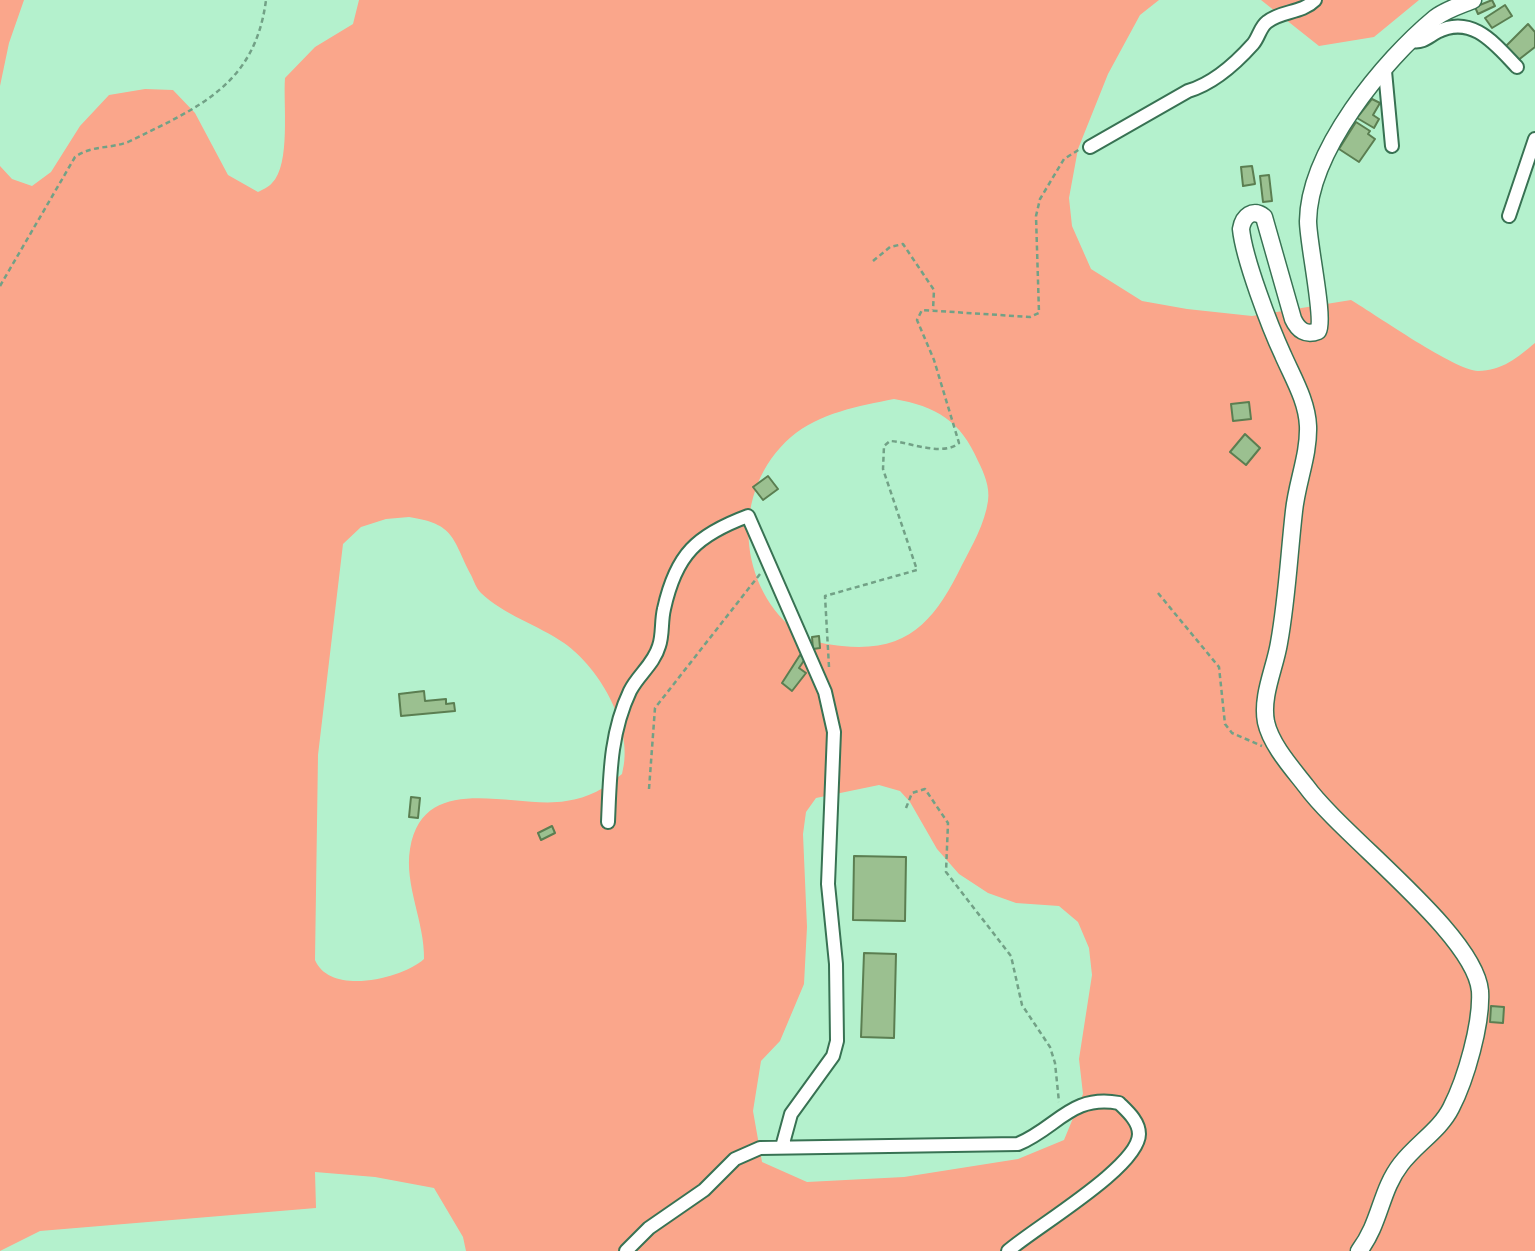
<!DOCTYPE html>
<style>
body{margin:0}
canvas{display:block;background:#b4f1cd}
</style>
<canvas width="1535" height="1251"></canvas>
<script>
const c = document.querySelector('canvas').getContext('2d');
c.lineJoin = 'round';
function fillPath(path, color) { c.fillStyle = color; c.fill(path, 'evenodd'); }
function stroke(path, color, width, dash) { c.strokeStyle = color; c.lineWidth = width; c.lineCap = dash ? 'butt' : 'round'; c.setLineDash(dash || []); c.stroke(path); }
fillPath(new Path2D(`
 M0,0H24L9,43L0,86Z
 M359,0H1159L1140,15L1108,74L1078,149L1069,198L1072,226L1091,269L1142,301L1187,309L1252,316L1351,300C1376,315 1456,371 1478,371C1502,371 1518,357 1535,343V1251H466L463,1237L434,1188L375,1177L315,1172L316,1208L40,1231L0,1251V166L12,179L32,186L51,172L80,126L109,95L145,89L173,90L195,113L228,175L258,192C262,190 269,187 272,183C291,165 283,103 285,78L315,47L353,24ZM894,399C936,406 961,421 978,461C984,473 990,487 988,501C985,523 972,546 962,565C935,620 909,653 842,646C830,645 811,642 801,635C736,589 730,490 791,437C819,413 859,406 894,399ZM409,517C455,524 452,538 471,575C474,581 476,588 481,593C504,615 538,625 564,643C601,669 635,730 622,774C605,788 589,798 566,801C515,810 423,769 410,849C404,885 425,923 424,959C402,979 330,996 315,960L318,755L343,544L361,527L386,519ZM879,785L900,791L910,802L937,849L959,874L988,893L1016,903L1059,906L1078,922L1089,948L1092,975L1079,1059L1083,1094L1064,1140L1018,1159L904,1177L807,1182L762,1162L753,1111L761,1061L780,1041L804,984L807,927L803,834L806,812L816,798Z
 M1261,0H1419L1374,37L1319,46Z`), '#faa68b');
const building = new Path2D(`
 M1492,0L1495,6L1478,14L1475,7Z
 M1505,5L1512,16L1492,28L1485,18Z
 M1528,24L1535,32V47L1517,61L1505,47Z
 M1372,99L1380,103L1373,115L1379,119L1374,128L1357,118Z
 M1356,122L1370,131L1368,134L1375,139L1359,162L1339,149Z
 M1252,166L1255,184L1243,186L1241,167Z
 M1269,175L1272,201L1263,202L1260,176Z
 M1249,402L1251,419L1233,421L1231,404Z
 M1245,434L1260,448L1246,465L1230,452Z
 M768,476L778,489L763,500L753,487Z
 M819,636L820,648L813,649L812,637Z
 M800,655L805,659L799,668L806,673L792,691L782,683Z
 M424,691L425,701L446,699V704L454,703L455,711L401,716L399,694Z
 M411,797L420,798L418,818L409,817Z
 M552,826L555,833L541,840L538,833Z
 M854,856L906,857L905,921L853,920Z
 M864,953L896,954L894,1038L861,1037Z
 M1491,1006L1504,1007L1503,1023L1490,1022Z`);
fillPath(building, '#9bc090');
stroke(building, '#5b7e51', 2);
const minor = new Path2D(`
 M1412,41C1423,43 1428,37 1437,32C1472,14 1495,44 1517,67
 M1385,71L1392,146
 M1090,147L1188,91C1212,84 1236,63 1253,44C1259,37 1260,27 1267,22C1282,10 1301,14 1315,0
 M1509,216L1535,139
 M608,822C610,776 610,733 630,691C638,675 654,664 659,646C663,635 661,621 664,609C676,554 697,535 748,516L825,692L834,732L828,884L836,964L837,1041L833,1056L791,1114L782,1147
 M626,1251L649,1228L704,1190L735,1159L760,1148L1018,1144C1057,1128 1071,1094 1119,1103C1127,1111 1139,1121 1139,1134C1139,1167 1034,1228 1008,1251`);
const tertiary = new Path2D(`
 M1359,1251C1381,1222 1380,1191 1401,1164C1416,1144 1440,1130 1451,1108C1466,1079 1482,1023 1480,991C1475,934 1342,836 1306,786C1292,768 1271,745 1266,722C1261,696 1275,668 1279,643C1287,599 1289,555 1294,511C1297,482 1309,455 1308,426C1307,401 1293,378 1283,355C1270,327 1244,259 1241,229C1243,216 1253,208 1264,217L1293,319C1298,330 1306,336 1318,331C1325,319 1308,243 1308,221C1309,151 1383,61 1435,18C1445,10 1461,5 1473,0`);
stroke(minor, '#387253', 16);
stroke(tertiary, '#387253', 19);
stroke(new Path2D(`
 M873,261L890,247L903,244L934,290L933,310
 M0,286L75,157C92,145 109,149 128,142C197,108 255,86 266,0
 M1158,593L1219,667L1225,724L1232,733L1262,746
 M829,667L825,596L917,570L883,469L884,446L890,441C910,442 942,457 959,443L934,360L917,320L922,310L1030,317L1039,313L1036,216L1040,199L1064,159L1080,149
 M649,789L655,708L760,574
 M906,808L912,793L925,789L948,823L946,872L1011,956L1022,1005L1050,1047L1055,1063L1059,1102`), '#72a186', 2.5, [5, 3.5]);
stroke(minor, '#fff', 12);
stroke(tertiary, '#fff', 16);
</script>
